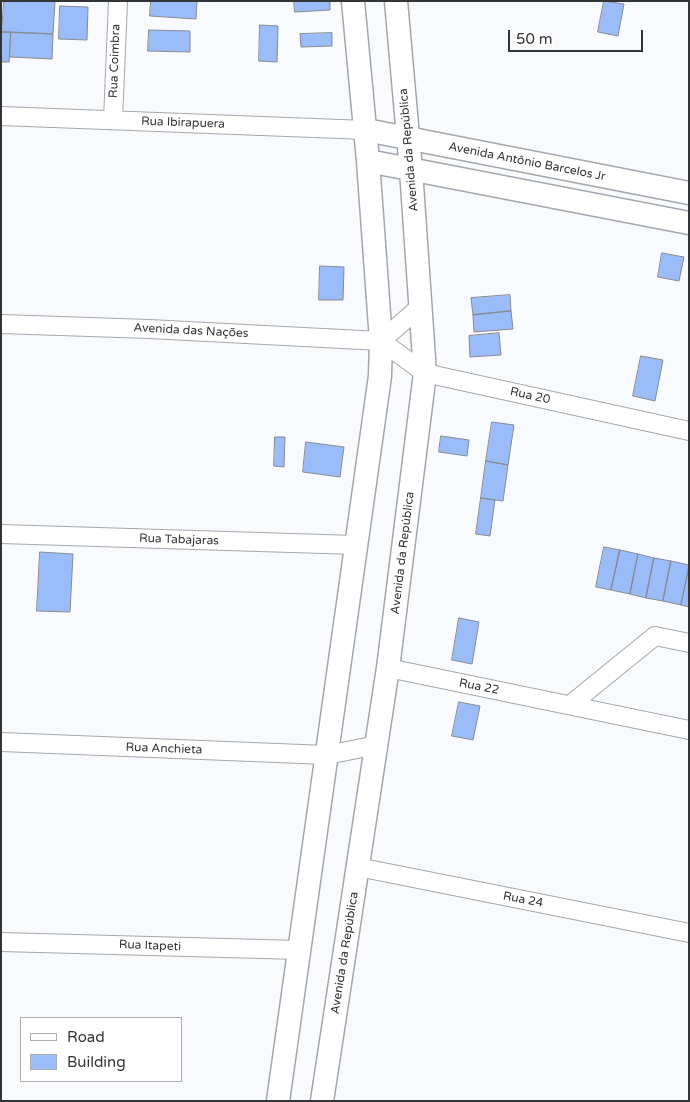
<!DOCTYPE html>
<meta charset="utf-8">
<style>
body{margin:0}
#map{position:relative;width:690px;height:1102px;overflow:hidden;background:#f8fafe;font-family:"Varela Round",sans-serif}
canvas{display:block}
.frame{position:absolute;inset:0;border:2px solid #323436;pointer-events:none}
.legend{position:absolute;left:20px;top:1017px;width:162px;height:65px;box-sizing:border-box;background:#fff;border:1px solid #adaeaf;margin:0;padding:6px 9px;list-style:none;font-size:15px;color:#323436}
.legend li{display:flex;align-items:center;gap:10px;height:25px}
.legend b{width:25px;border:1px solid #adaeaf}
.scale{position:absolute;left:508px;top:30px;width:135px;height:22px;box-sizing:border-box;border:2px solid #323436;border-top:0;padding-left:6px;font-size:15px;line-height:18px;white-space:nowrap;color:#323436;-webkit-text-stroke:4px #fff;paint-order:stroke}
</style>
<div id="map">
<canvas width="690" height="1102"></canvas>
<div class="frame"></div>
<ul class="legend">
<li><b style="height:6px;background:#fff"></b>Road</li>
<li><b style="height:14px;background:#9abcf9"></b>Building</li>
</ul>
<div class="scale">50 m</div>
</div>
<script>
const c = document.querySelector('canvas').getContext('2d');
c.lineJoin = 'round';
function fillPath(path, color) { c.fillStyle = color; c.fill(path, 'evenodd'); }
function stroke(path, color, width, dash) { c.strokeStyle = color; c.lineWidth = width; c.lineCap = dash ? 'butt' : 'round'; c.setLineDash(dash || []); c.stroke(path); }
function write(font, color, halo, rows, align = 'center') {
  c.font = font + ' "Varela Round",sans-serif'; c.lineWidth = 4.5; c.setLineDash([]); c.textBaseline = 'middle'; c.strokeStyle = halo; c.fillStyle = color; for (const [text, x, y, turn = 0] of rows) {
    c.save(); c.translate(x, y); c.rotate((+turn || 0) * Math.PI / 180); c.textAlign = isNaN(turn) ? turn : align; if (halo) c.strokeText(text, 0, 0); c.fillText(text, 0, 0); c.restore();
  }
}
const building = new Path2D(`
 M4,1H55L53,34L2,32Z
 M151,1H197L196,19L150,16Z
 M294,1H330V10L295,12Z
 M604,1L624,4L618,36L598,32Z
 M60,6L88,7L87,40L59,39Z
 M260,25L278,26L277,62L259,61Z
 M149,30L190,31V52L148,51Z
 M1,32H11L9,62H1Z
 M11,32L53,34L52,59L10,57Z
 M332,33V46L301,47L300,34Z
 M662,253L684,257L679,281L658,277Z
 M320,266L344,267L343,300H319Z
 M510,295L511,311L473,315L471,298Z
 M511,311L513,329L474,332L473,315Z
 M499,333L501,355L470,357L469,336Z
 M641,356L663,360L655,401L633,396Z
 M492,422L514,425L508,465L486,461Z
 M441,436L469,440L467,456L439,452Z
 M275,437H285L284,467L274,466Z
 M306,442L344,447L340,477L303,472Z
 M486,461L508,465L503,501L481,498Z
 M481,498L495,500L490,536L476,534Z
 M604,547L620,550L611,590L596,587Z
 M620,550L638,554L630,594L611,590Z
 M40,552L73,554L70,612L37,611Z
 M638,554L654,558L646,598L630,594Z
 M654,558L671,561L663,601L646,598Z
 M671,561L689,565L681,605L663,601Z
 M689,568V607L681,605Z
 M459,618L479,622L472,664L452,660Z
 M459,702L480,706L473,740L452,736Z`);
fillPath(building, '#9abcf9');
stroke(building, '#878a90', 1);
const minor = new Path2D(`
 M1,116L366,130
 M113,120L118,1
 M1,324L149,329L381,341
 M381,341L425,373L689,431
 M381,341L421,306
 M1,534L356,545
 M388,668L689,730
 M570,705L655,636L689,643
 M1,742L327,755L377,745
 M358,867L689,933
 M1,942L300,950`);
const tertiary = new Path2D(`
 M366,130L689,193
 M368,161L689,223
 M278,1101L380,376L381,341L368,161L353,1
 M322,1101L388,668L425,373L411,170L396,1`);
stroke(minor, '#a3a7ad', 20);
stroke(tertiary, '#a3a7ad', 25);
stroke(minor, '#fff', 18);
stroke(tertiary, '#fff', 22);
write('12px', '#323436', '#fff', [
 ["Rua Coimbra",115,61,-88],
 ["Rua Ibirapuera",183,123,2],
 ["Avenida da República",409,150,-95],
 ["Avenida Antônio Barcelos Jr",527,162,11],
 ["Avenida das Nações",191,331,3],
 ["Rua 20",530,396,12],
 ["Rua Tabajaras",179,540,2],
 ["Avenida da República",403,553,-83],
 ["Rua 22",479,687,11],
 ["Rua Anchieta",164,749,2],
 ["Rua 24",523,900,11],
 ["Rua Itapeti",150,946,2],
 ["Avenida da República",345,953,-81]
]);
</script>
